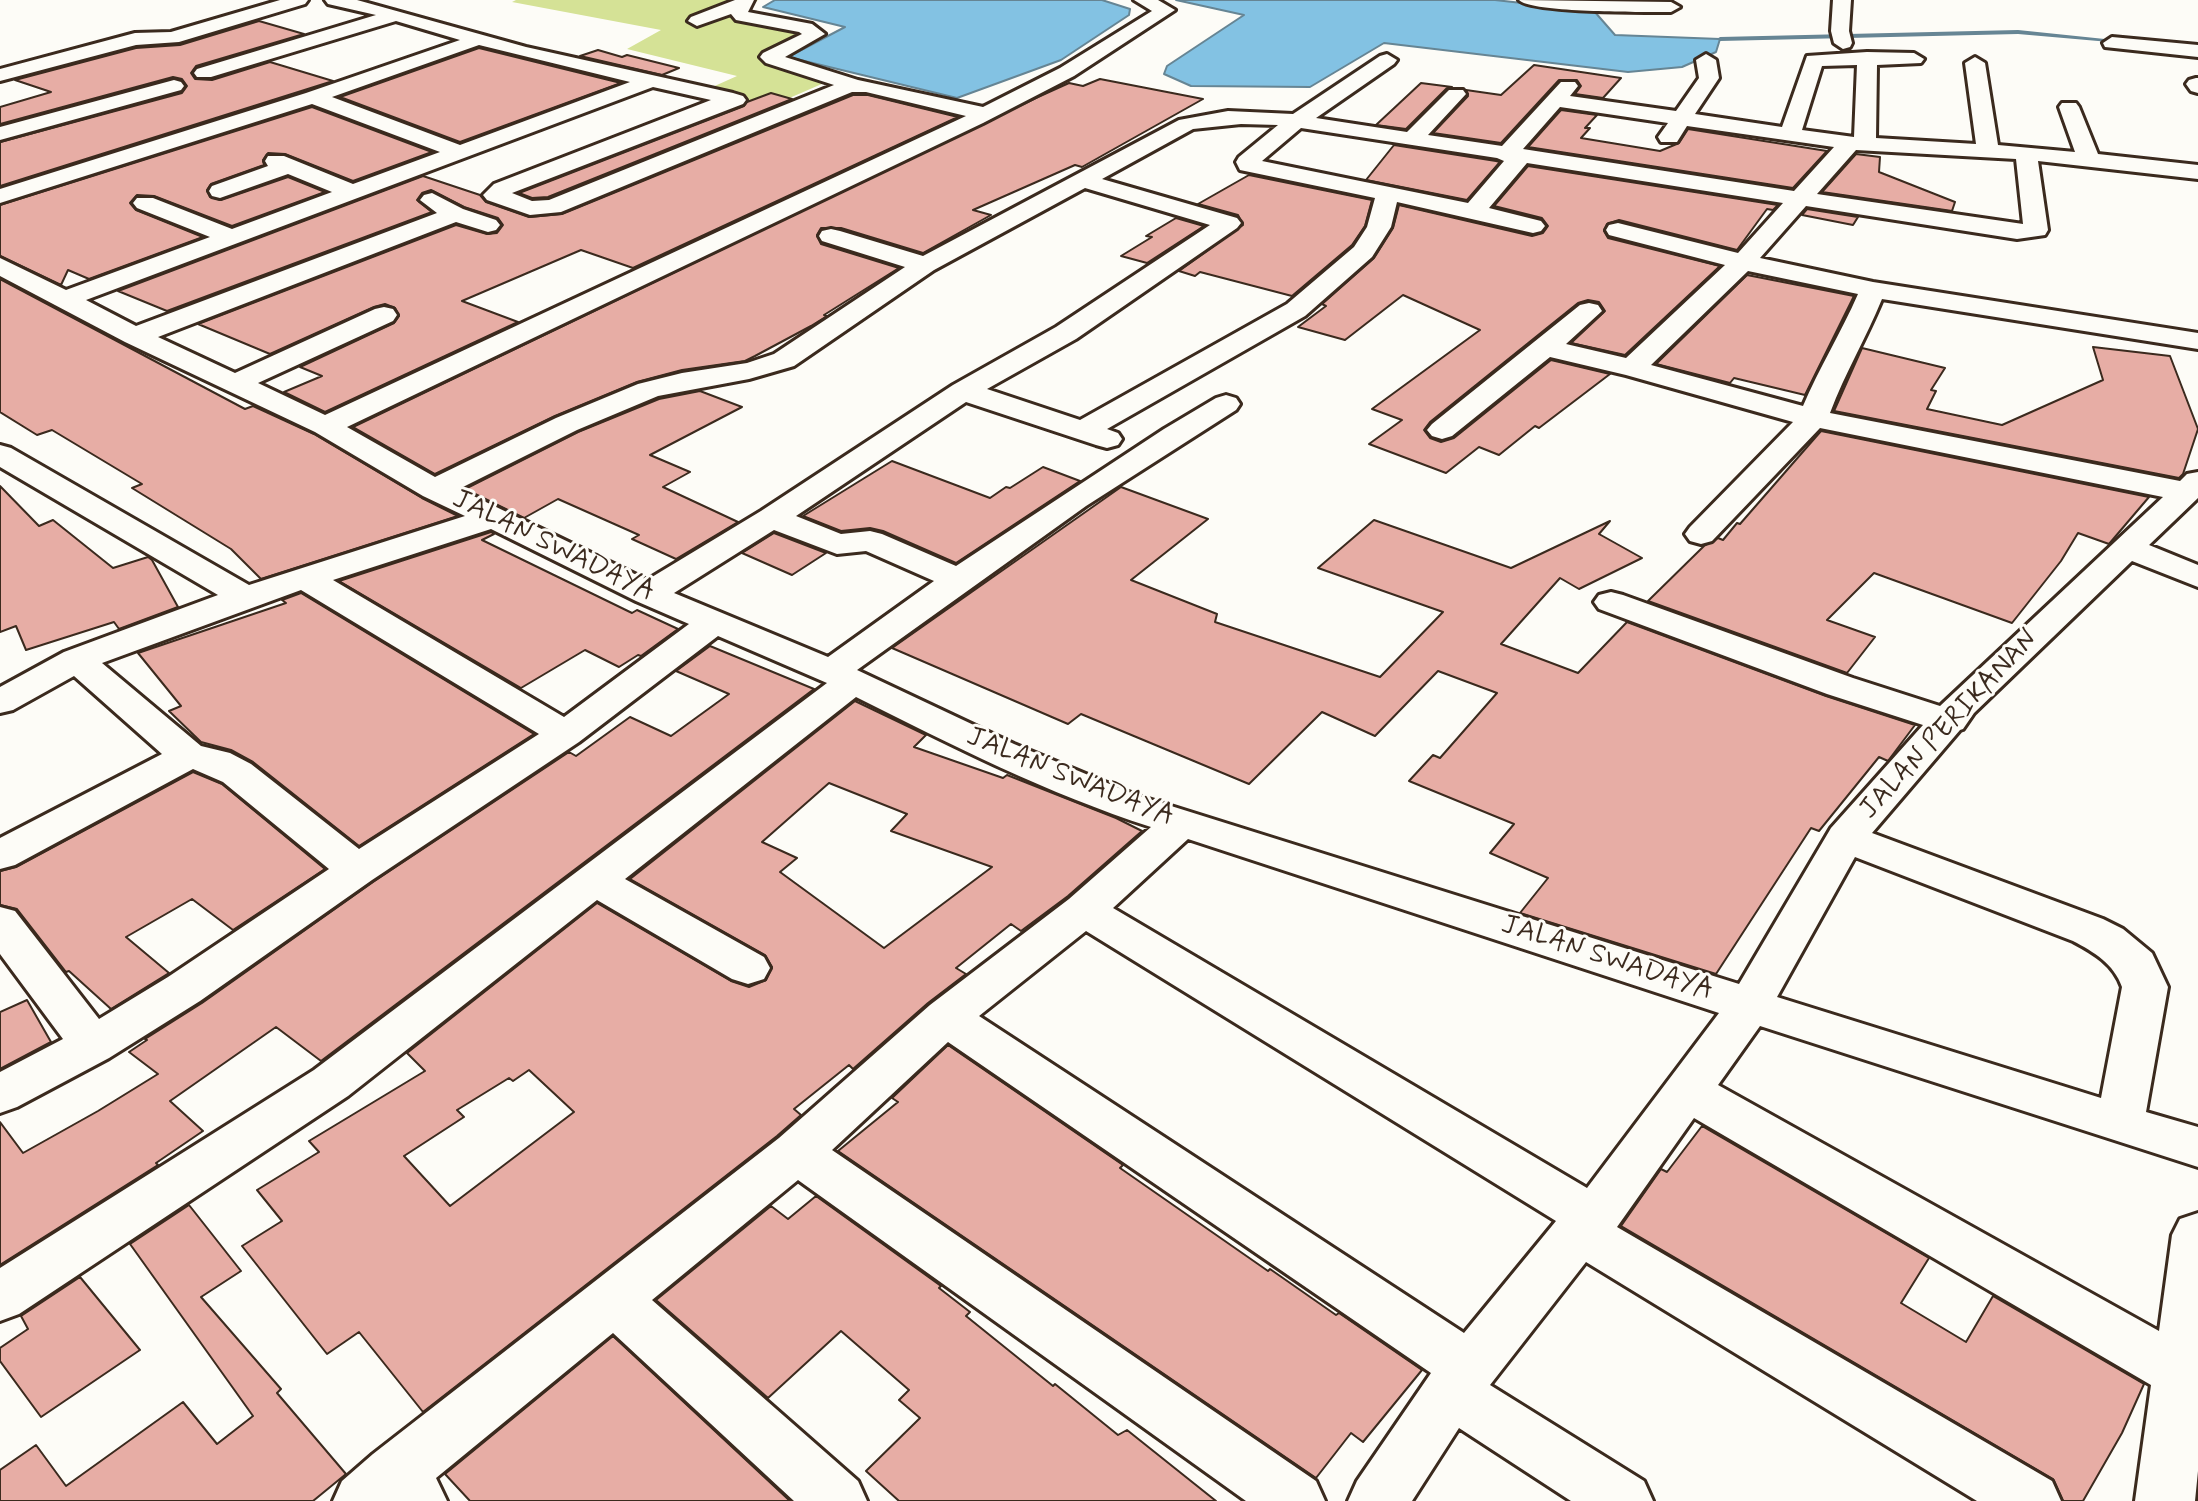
<!DOCTYPE html>
<style>
body{margin:0}
canvas{display:block;background:#fdfcf7}
</style>
<canvas width="2198" height="1501"></canvas>
<script>
const c = document.querySelector('canvas').getContext('2d');
c.lineJoin = 'round';
function fillPath(path, color) { c.fillStyle = color; c.fill(path, 'evenodd'); }
function stroke(path, color, width, dash) { c.strokeStyle = color; c.lineWidth = width; c.lineCap = dash ? 'butt' : 'round'; c.setLineDash(dash || []); c.stroke(path); }
function write(font, color, halo, rows, align = 'center') {
  c.font = font + ' Mynerve,sans-serif'; c.lineWidth = 6; c.setLineDash([]); c.textBaseline = 'middle'; c.strokeStyle = halo; c.fillStyle = color; for (const [text, x, y, turn = 0] of rows) {
    c.save(); c.translate(x, y); c.rotate((+turn || 0) * Math.PI / 180); c.textAlign = isNaN(turn) ? turn : align; if (halo) c.strokeText(text, 0, 0); c.fillText(text, 0, 0); c.restore();
  }
}
fillPath(new Path2D(`
 M516,0H758L742,14L821,29L762,59L831,80L771,106L708,89L737,76L627,49L661,30L512,2Z`), '#d5e296');
const water = new Path2D(`
 M775,0H1102L1130,9L1129,15L1061,60L957,98L788,57L845,27L763,7Z
 M1176,0H1495L1594,11L1615,35L1720,39L1716,52L1682,67L1628,72L1384,43L1310,87L1191,86L1164,74L1167,66L1244,15Z`);
fillPath(water, '#83c2e3');
stroke(water, '#668594', 2);
fillPath(new Path2D(`
 M2018,30L2124,41L2121,43L2018,34L1720,41L1717,39L1720,37Z`), '#668594');
const building = new Path2D(`
 M259,21L304,34L196,66L191,73L195,79L212,80L270,62L333,81L0,186V142L182,93L187,86L182,79L173,77L0,124V107L51,92L15,80L136,48L180,45Z
 M479,48L621,83L460,142L340,97Z
 M598,50L622,57L627,55L679,68L662,75L580,56Z
 M1534,65L1621,78L1603,98L1575,94L1581,86L1577,80H1559L1501,143L1433,133L1468,96L1466,90L1501,95Z
 M1100,79L1203,99L1082,167L1075,165L973,210L991,215L923,253L841,228H821L817,235L821,244L899,268L824,315L827,316L811,326L755,356L745,361L682,370L637,382L555,416L435,474L353,427L1038,97L1069,83L1083,86Z
 M1421,83L1452,87L1447,88L1406,129L1376,125Z
 M771,93L792,99L548,197L532,198L519,193L744,106L747,102Z
 M853,95H868L958,117L633,268L581,250L462,301L518,322L325,412L284,392L322,376L300,367L394,323L399,316L395,308L385,304L374,307L270,354L198,324L456,225L487,234L497,233L503,225L498,218L464,207L431,190L422,193L417,200L432,212L167,311L118,291L423,176L480,195L486,202L529,217L562,214Z
 M312,107L432,152L353,181L285,154L268,153L263,160L264,165L211,184L207,190L210,197L221,200L288,177L325,192L232,226L154,196L137,195L130,203L136,210L203,237L89,279L68,270L61,285L0,256V205Z
 M1561,110L1597,115L1585,128H1590L1581,138L1660,151L1679,143L1688,129L1827,151L1793,188L1528,147Z
 M1394,145L1496,161L1500,162L1467,200L1366,180Z
 M1856,154L1880,157L1879,172L1955,202L1952,211L1822,192Z
 M1528,166L1778,205L1773,210L1767,209L1737,250L1619,220L1607,224L1604,231L1608,238L1720,266L1625,355L1571,343L1605,311L1599,302L1588,300L1578,303L1430,422L1424,430L1430,438L1441,442L1454,438L1551,360L1610,374L1539,428L1535,426L1499,455L1479,447L1446,473L1369,444L1402,420L1372,409L1480,330L1403,295L1345,340L1298,327L1326,306L1322,304L1374,258L1393,228L1399,205L1532,236L1543,233L1548,226L1542,218L1494,206Z
 M1249,175L1372,200L1365,226L1352,245L1292,296L1200,272L1195,276L1179,271L1243,225L1238,215L1198,204Z
 M1807,209L1858,217L1853,225L1802,215Z
 M1176,218L1204,226L1147,263L1121,256L1152,237L1146,236Z
 M1747,275L1854,296L1805,395L1734,378L1730,383L1656,364Z
 M0,279L245,409L253,406L314,434L422,498L458,516L261,579L231,549L132,488L142,484L52,430L37,435L0,412Z
 M2093,347L2170,356L2198,429L2183,474L2179,478L1834,411L1862,348L1945,368L1931,390L1936,391L1927,409L2002,425L2103,380Z
 M700,391L742,407L650,455L690,472L663,487L738,522L676,559L632,539L639,535L558,499L524,518L465,489L578,432L659,399Z
 M1821,431L2149,497L2109,544L2078,533L2061,561L2012,623L1874,573L1827,620L1875,637L1847,673L1648,601L1704,546L1718,538L1723,540L1737,523L1740,524Z
 M892,461L990,498L1006,487L1010,488L1043,467L1080,481L956,563L883,531L870,528L841,531L803,516Z
 M0,486L39,526L53,520L113,568L148,557L152,560L178,607L119,629L114,622L26,650L16,626L0,632Z
 M1121,487L1208,519L1131,580L1217,614L1215,622L1380,677L1443,612L1318,568L1374,520L1511,568L1610,521L1599,534L1642,558L1579,589L1560,578L1501,644L1578,673L1627,622L1826,696L1915,725L1888,761L1879,757L1819,831L1811,828L1716,974L1520,913L1548,878L1490,853L1514,824L1409,781L1433,755L1440,758L1497,693L1438,671L1375,736L1322,712L1249,784L1081,714L1068,724L892,648Z
 M491,532L494,534L482,540L632,613L637,610L678,629L641,656L638,655L619,667L585,650L521,688L339,581Z
 M774,533L826,553L792,575L742,553Z
 M301,593L534,734L359,846L253,762L231,750L201,742L169,711L181,706L138,653L286,603L282,600Z
 M710,646L814,689L321,1061L276,1027L170,1101L203,1131L156,1163L158,1165L0,1265V1122L23,1153L98,1111L158,1074L129,1052L147,1040L145,1039L202,1003L373,882L569,752L576,756L630,717L671,736L729,694L676,671Z
 M855,701L926,735L914,747L1003,778L1007,775L1116,818L1142,831L1068,896L1021,931L1011,924L956,968L966,974L928,1003L853,1069L849,1065L794,1109L801,1115L777,1136L423,1412L359,1332L327,1354L242,1246L282,1221L257,1190L319,1152L309,1141L425,1071L407,1053L597,903L731,981L749,987L766,980L772,967L765,955L630,879ZM829,783L907,814L891,831L992,867L884,948L780,872L797,858L762,842ZM529,1070L574,1112L450,1206L404,1156L464,1117L457,1110L509,1078L513,1081Z
 M193,772L222,784L325,869L233,930L192,899L126,937L169,973L111,1009L69,971L66,972L17,909L0,905V871L16,867Z
 M27,1000L51,1042L0,1069V1012Z
 M948,1045L1123,1165L1120,1168L1268,1271L1270,1269L1336,1315L1339,1313L1422,1370L1363,1442L1351,1433L1316,1478L838,1151L898,1102L892,1098Z
 M1702,1126L1929,1258L1901,1303L1966,1342L1993,1296L2144,1384L2122,1433L2083,1501H2063L2053,1479L1621,1226L1661,1169L1667,1172Z
 M816,1196L941,1286L939,1288L970,1312L966,1316L1053,1386L1055,1384L1118,1435L1127,1430L1216,1501H899L866,1471L920,1418L899,1400L909,1390L841,1331L768,1398L656,1300L771,1206L788,1219Z
 M189,1205L241,1271L201,1297L281,1389L277,1393L346,1474L313,1501H0V1470L36,1445L66,1486L183,1402L217,1444L253,1416L130,1244Z
 M80,1277L140,1350L41,1417L0,1361V1348L28,1329L21,1316Z
 M613,1336L790,1501H470L445,1474Z`);
fillPath(building, '#e7ada5');
stroke(building, '#3b2a1e', 2);
const minor = new Path2D(`
 M280,0H308L305,4L179,42L136,45L0,81V69L135,33L171,32Z
 M325,0H357L526,47L733,93L743,96L746,100L743,104L512,193L532,201L549,200L834,85L766,63L760,57L763,53L802,34L799,32L736,20L731,14L697,26L688,21L691,17L735,0H754L748,12L812,24L825,34L785,57L858,80L983,107L1060,68L1152,11L1134,0H1158L1175,10L1074,76L983,123L347,427L435,477L556,418L638,384L682,373L747,363L774,354L905,267L822,241L819,236L822,231L831,229L840,231L923,256L1179,120L1228,111L1293,114L1380,56L1387,54L1397,60L1394,64L1316,118L1407,132L1449,90H1463L1466,94L1428,135L1502,146L1561,82H1575L1578,86L1570,96L1676,111L1699,78L1696,60L1706,54L1716,60L1719,78L1695,114L1782,127L1807,56L1867,52L1914,53L1924,59L1921,63L1877,65L1876,138L1976,144L1965,63L1975,57L1985,63L1998,145L2075,152L2059,107L2062,103H2076L2079,107L2098,154L2198,165V179L2038,161L2048,230L2045,235L2017,239L1806,206L1760,258L1873,282L2198,333V349L1882,299C1866,338 1845,373 1830,413L2180,481L2187,474L2198,472V498L2149,545L2198,565V587L2132,561L1974,713L1963,729L1960,730L1872,833L2103,919L2123,929L2152,953L2168,987L2146,1112L2198,1127V1167L1760,1026L1718,1085L2159,1331L2172,1235L2180,1219L2198,1213V1471L2195,1501H2135L2151,1385L1694,1118L1617,1227L2052,1481L2061,1501H1977L1586,1262L1490,1385L1644,1481L1653,1501H1571L1459,1428L1412,1501H1348L1357,1481L1431,1373L948,1042L832,1150L1316,1481L1325,1501H1246L798,1180L652,1300L858,1481L867,1501H794L613,1333L436,1478L447,1501H333L342,1481L373,1454L779,1138L930,1005L1069,899L1151,827C1048,794 952,745 856,697L625,879L764,957L770,968L764,979L748,984L732,979L597,900L348,1096L19,1314L0,1321V1268L314,1070L827,683L718,636L579,742L372,880L200,1001L109,1058L17,1107L0,1113V1072L63,1039L0,954V907L15,911L99,1019L168,977L329,869L223,782L193,769L15,865L0,869V838L162,754L74,676L13,710L0,713V687L64,652L218,595L0,467V445L11,448L249,585L465,516L423,496L315,432L125,342L0,276V258L66,290L210,237L137,208L133,203L137,198H153L232,229L332,192L288,174L220,198L212,196L209,191L212,186L268,166L265,161L268,156H284L353,184L440,152L312,104L0,203V189L306,93L460,40L396,21L211,77H197L194,73L197,69L376,15L328,4ZM479,45L630,82L460,145L332,97ZM1857,65L1854,137L1802,130L1822,66ZM653,87L711,100L494,184L483,195L487,200L530,215L561,212L852,92H866L966,116L325,415L258,383L393,321L397,315L393,309L384,307L375,309L235,373L158,337L456,222L488,232L496,230L500,225L496,220L463,209L432,193L424,195L420,200L437,213L136,326L86,300ZM1560,107L1668,123L1658,137L1661,142H1677L1687,126L1834,147L1794,191L1523,149ZM1241,124L1278,125L1239,157L1236,162L1240,170L1375,198L1367,227L1354,247L1287,304L1080,420L987,389L1076,339L1237,228L1241,223L1237,218L1102,179L1193,129ZM1301,128L1497,158L1504,161L1468,203L1262,161ZM1856,150L2016,159L2023,224L1817,194ZM1527,163L1783,203L1738,253L1618,223L1609,225L1606,230L1609,235L1725,265L1626,358L1566,344L1602,311L1598,305L1589,303L1580,305L1432,424L1427,430L1432,436L1442,439L1452,436L1550,357L1626,375L1793,422L1690,527L1685,534L1690,541L1701,544L1712,541L1820,428L2163,497L1940,706L1853,678L1623,595L1611,592L1599,595L1594,602L1599,609L1827,694L1923,725L1831,828L1739,984L1136,795L1014,744L857,670L1086,506L1236,410L1240,404L1236,398L1226,395L1216,398L1164,429L956,566L882,534L870,531L841,534L796,516L966,402L1096,445L1107,448L1118,445L1122,439L1118,433L1107,429L1305,316L1372,257L1391,227L1397,202L1533,233L1541,231L1545,226L1541,221L1489,208ZM1085,188L1210,225L1056,327L953,385L761,511L647,580L459,489L577,430L658,396L749,379L794,366L934,270ZM1748,271L1858,294C1841,333 1819,368 1803,406L1651,365ZM491,529L636,601L689,624L564,717L333,580ZM774,530L837,554L866,551L934,581L828,657L674,593ZM301,590L539,734L359,849L251,764L230,753L201,746L102,663ZM1188,839L1719,1013L1587,1188L1113,908ZM1855,857L2073,941C2094,952 2114,964 2122,987L2101,1098L1777,997ZM1086,931L1556,1221L1464,1333L979,1016Z
 M1519,0L1671,2L1680,7L1671,12C1647,12 1531,13 1519,0Z
 M1833,0H1851L1849,31L1852,43L1850,47L1843,49L1834,43L1831,31Z
 M2112,37L2198,45V57L2105,47L2103,43Z
 M2196,78H2198V93L2191,91L2186,84L2189,80Z
 M174,80L181,82L184,86L181,90L0,140V127Z`);
stroke(minor, '#3b2a1e', 6);
fillPath(minor, '#fdfcf7');
write('28px', '#3b2a1e', '#fdfcf7', [
 ["JALAN SWADAYA",553,547,26],
 ["JALAN PERIKANAN",1950,725,-47],
 ["JALAN SWADAYA",1070,778,22],
 ["JALAN SWADAYA",1607,959,18]
]);
</script>
